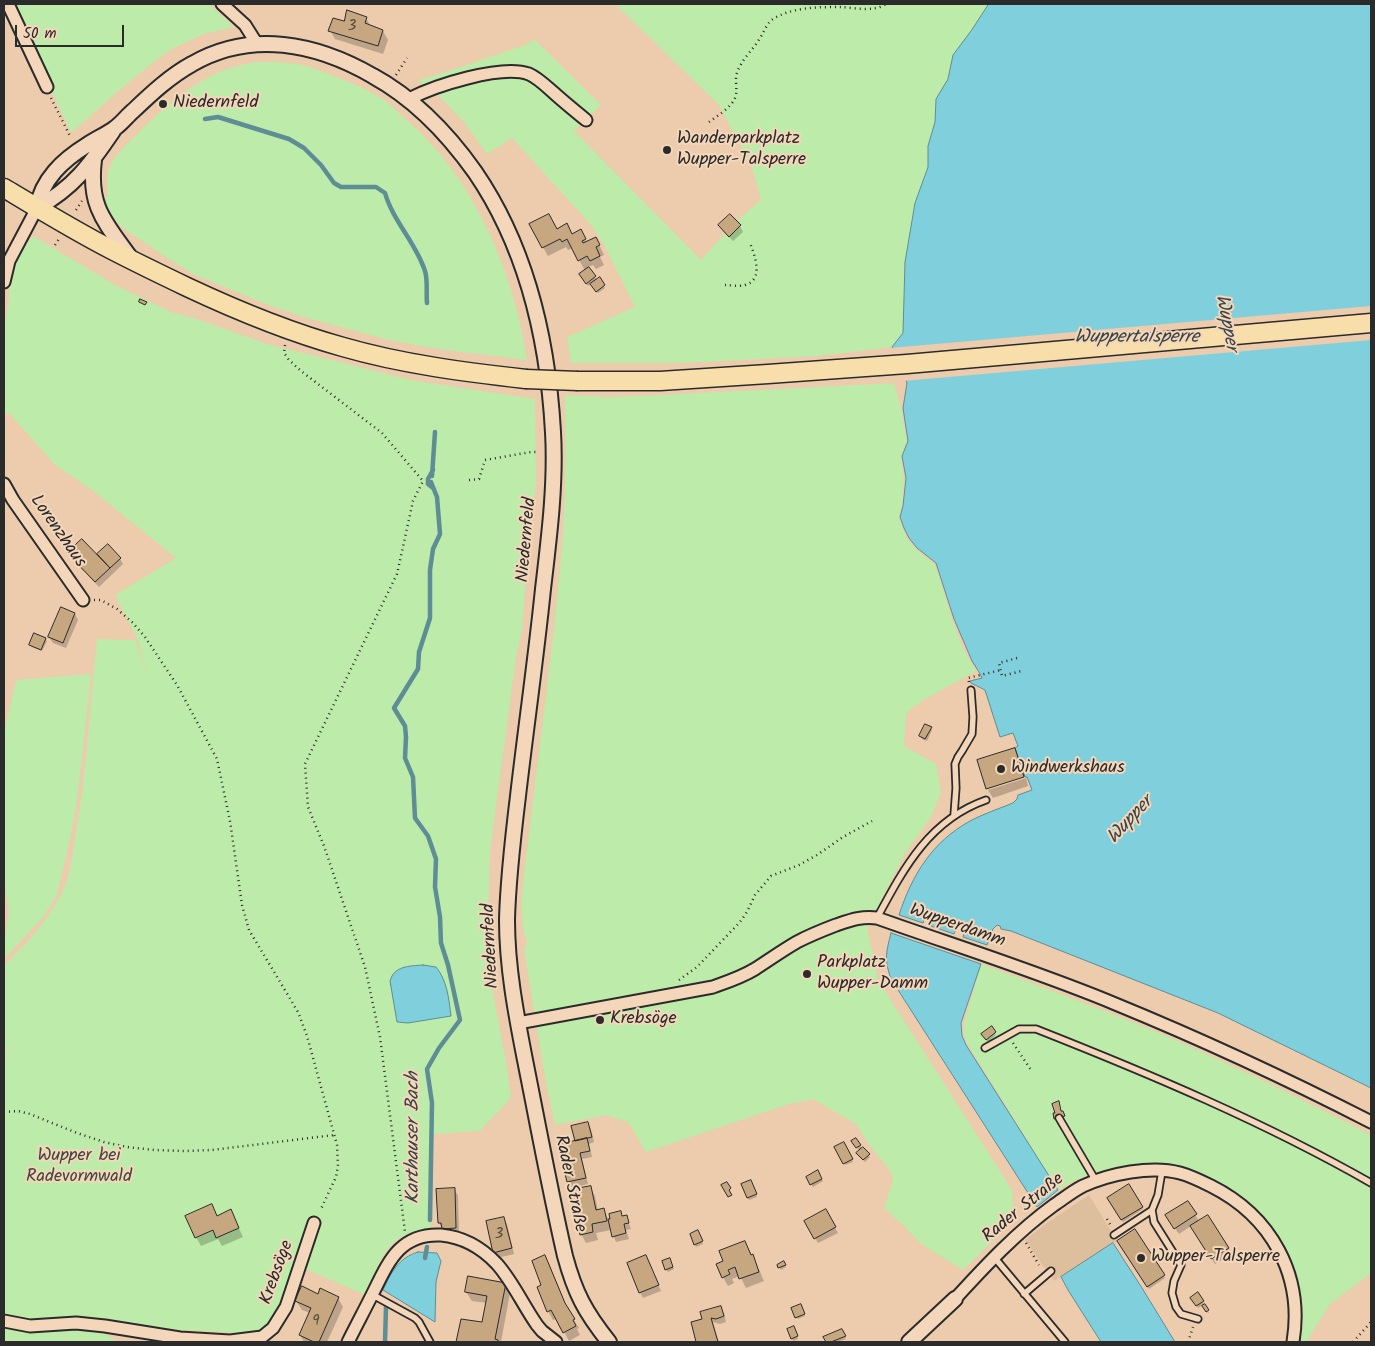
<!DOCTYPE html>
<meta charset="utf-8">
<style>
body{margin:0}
#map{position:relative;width:1375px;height:1346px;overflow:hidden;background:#ecccac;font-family:Kalam,sans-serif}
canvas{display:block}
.frame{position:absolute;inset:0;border:5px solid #2b2b2b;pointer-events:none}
.scale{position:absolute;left:15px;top:25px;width:109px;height:22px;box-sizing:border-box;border:2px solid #2b2b2b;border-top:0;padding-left:6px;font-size:15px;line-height:18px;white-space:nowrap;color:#2b2b2b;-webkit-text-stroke:4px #f4d6ba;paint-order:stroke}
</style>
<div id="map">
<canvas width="1375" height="1346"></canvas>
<div class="frame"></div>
<div class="scale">50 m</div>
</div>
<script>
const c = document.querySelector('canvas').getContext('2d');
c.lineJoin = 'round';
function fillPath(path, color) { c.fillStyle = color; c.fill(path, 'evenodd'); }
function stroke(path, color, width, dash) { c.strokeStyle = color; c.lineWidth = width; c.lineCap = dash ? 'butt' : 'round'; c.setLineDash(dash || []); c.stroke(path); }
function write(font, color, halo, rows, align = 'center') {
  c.font = font + ' Kalam,sans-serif'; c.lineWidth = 4; c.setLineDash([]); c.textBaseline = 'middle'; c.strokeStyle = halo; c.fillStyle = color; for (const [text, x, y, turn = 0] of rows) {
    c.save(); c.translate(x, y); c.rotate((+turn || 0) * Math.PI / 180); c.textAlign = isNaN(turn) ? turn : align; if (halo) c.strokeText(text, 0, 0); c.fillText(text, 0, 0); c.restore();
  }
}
fillPath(new Path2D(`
 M1089,1195L1117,1241L1054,1281L1025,1240L1044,1225Z`), '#ddbe9d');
fillPath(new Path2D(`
 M11,4H209L234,27L203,34L170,50L146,68L116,93L71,133Z
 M615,4H989L971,31L953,55L948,79L936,99L935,122L928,146V167L915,203L905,262L903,333L892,347L817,356L684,363H571L567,337L635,307L603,243L591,225L512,138L487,154L464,122L442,99L418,80L440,74L528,44L534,39L601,105L574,131L701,260L734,223L761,200L752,168L719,105Z
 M258,62C271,62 283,62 296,64C310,66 323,72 336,77C352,83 369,90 384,100C390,104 395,110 401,115C473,175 513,269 527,360L438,349L389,340L307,318L271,306L193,274L166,257L123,228L107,212L101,198L108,196C107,187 106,175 110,166C116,154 126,145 135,136C159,112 186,87 217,73C230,67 244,64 258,62Z
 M33,236L115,285L171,312L197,319L267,344L352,365L410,380L535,399L536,482L529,540L522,629L516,657L490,850L488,919L490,977L506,1062L511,1098L480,1131L433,1134L431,1229C386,1232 381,1260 365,1295L299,1266L276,1318L261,1334L186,1330V1331L101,1323L105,1334L118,1342H4V1051L22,1045L4,1050V966C25,945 47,922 61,895C71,876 72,854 76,832C87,769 90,703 97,639L136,640L148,682L138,640L115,595L176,558L92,490L55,465L8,412L4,415V324C9,311 8,299 10,285C12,267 21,249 33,236Z
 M894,383L901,408L907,441L901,457L904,480L902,505L899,518L907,539L916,549L934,564L938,573L952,619L962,647L976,671L923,700L906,713L904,746L936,764L941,792L931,817L904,855L867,928L878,980L1012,1190L1014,1220L963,1270L921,1244L904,1226L884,1208L893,1180L889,1169L870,1146L856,1124L813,1099L789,1104L646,1152L628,1122L606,1115L555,1125L545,1078L524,949C528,943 528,940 524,935L521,903C534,780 553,658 563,535C566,488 565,442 565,395L609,397L663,395Z
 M91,674L77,801L71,834L57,895L43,917L4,959V945L9,912L4,878V734L16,680Z
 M981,964C1045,988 1110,1012 1173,1039C1240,1069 1306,1101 1371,1135V1273L1330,1304L1306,1342H1301C1315,1261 1254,1182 1174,1168C1165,1166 1154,1164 1144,1165C1126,1165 1102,1169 1085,1176C1076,1180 1067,1185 1058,1190L968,1045L964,1036V1024Z`), '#bdeba9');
const water = new Path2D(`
 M989,4H1371V1088L1218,1013L1011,931L1001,929L1000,926L997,925L993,929L987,945L963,937L967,926L966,923L964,922L959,923L954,934L931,926L935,915L932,910L927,912L923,923L899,915C912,875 932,842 970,821C983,814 998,809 1013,803L1017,799L1018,795L1032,790L1027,777H1025L1015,748L1018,746L1013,733L1000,737L985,690L971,683L970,681L982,678L979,672L972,661L954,619L936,563L917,548L909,538L904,528L900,517L903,506L906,478L902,456L908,441L903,408L907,383L892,347L903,333L905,262L915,203L928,167V146L935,122L936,99L948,79L953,55L971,31Z
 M891,933L981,964L961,1023L962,1036L966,1045L1058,1190L1037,1207L891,979C884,959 886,953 891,933Z
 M423,965L436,967C447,980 449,999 451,1016L408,1023L397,1022L390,981C394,966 409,966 423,965Z
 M1113,1243L1142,1288L1175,1342H1101L1068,1290L1061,1277Z
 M418,1252L437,1253L441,1261L436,1282L435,1322L383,1290C391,1273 398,1258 418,1252Z`);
fillPath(water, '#80cfdd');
stroke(water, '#5e8d96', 1);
fillPath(new Path2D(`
 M1371,306V340L903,381L890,348Z`), '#ecccac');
fillPath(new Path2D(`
 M366,18L371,27L383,31L388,40L383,54L335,39L330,30L344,23Z
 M730,216L740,226L743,232L733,241L723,231L720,226Z
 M557,230L572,235L580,231L587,243L596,238L604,255L600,257L604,265L596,269L593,265L588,267L597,280L599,279L605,288L598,293L591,283L588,286L580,275L585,271L573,248L568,250L566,247L548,256L543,247Z
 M108,546L120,559L123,564L99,587L72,559L69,553L97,556Z
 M61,609L75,614L78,620L66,648L53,643L49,637Z
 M45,639L47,641L42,651L32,647L31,645Z
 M931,728L932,730L927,741L922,739L921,736Z
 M1014,749L1019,758L1025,776L988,789L979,761Z
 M1026,778L1028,786L993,798L988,790Z
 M991,1027L996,1035L988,1042L984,1037Z
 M588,1123L591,1129L594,1142L589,1144L592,1157L582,1159L588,1184L572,1188L568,1182L560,1146L576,1142Z
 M856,1139L862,1149L870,1157L865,1162L859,1155L860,1151L853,1142Z
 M844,1143L853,1162L845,1165L836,1147Z
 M817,1172L823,1181L813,1187L807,1177Z
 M752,1184L757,1197L749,1200L748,1198Z
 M1129,1186L1143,1209L1123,1222L1108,1198Z
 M590,1187L595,1196L598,1211L603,1210L609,1220L620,1213L623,1217L626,1216L631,1229L626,1230L629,1239L616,1242L611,1230L596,1233L598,1240L586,1243L581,1234Z
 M454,1190L458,1195L459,1233L446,1234L439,1223Z
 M1187,1202L1199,1221L1228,1248L1231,1254L1215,1264L1191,1226L1179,1234L1170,1221Z
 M825,1210L838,1233L818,1243L806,1221Z
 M231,1211L243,1237L222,1246L218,1239L201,1246L196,1237L217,1217Z
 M504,1219L507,1224L514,1254L497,1258L494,1252Z
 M1135,1231L1165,1278L1149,1289L1119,1241Z
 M698,1232L703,1244L696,1247L691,1235Z
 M745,1242L757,1265L764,1281L746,1288L740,1276L732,1279L734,1283L728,1286L723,1277L725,1262Z
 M646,1256L661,1291L643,1298L640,1292Z
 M545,1257L550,1266L569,1313L579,1328L577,1329L580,1335L569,1341L557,1318L553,1320L548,1311L543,1286Z
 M671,1262L674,1269L668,1272L666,1269Z
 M784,1263L786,1267L781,1270L778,1265Z
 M505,1284L510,1293L501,1342H458L462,1320L483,1324L487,1303L472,1301L466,1292Z
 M318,1295L338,1298L343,1307L327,1342H304L300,1335L310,1313L302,1310L296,1301Z
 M1192,1298L1203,1302L1209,1313H1208L1203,1305L1198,1308Z
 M800,1306L805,1316L798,1319L793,1309Z
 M721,1307L724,1313L726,1322L720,1324L713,1322L719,1342H698L692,1323L703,1320Z
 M795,1330L798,1339L793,1341L792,1338Z
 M842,1330L846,1339L837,1342H827L825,1338Z`), '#0003');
stroke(new Path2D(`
 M205,119L218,117L289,139L304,148L321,165L334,183L341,187H376L385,193C393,221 416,243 425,271C428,280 426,293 427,303
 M433,470L428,479V484L433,488
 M432,476L435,432
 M430,1220L432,1103L427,1069L439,1048L460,1020L448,965L441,943L440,917L435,887L436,859L428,836L415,818L413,777L405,758L406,737L405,726L394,708L418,669L419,652L430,618V570L433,549L440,534L437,497L431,482
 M425,1258L427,1247
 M385,1342L386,1307`), '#5e8d96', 4.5);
const building = new Path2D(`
 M347,10L367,17L365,23L383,30L378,46L328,31L333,18L344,21Z
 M549,214L557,229L567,223L572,234L581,229L586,239L582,241L583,243L596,237L600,245L596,247L600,256L590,261L587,256L578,261L567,239L562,242L560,239L542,248L529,224Z
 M730,214L741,225L729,237L718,225Z
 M589,267L596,276L586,284L579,274Z
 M600,277L605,285L596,292L590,284Z
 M140,299L147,302L145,305L139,302Z
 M82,539L110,568L95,582L67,553Z
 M108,544L121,558L110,568L97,554Z
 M61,607L75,613L63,643L48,637Z
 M34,633L46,638L41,650L29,645Z
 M925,724L932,727L925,739L919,736Z
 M1015,748L1024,777L986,789L977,760Z
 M992,1026L996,1032L986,1040L981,1034Z
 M1059,1101L1061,1111H1063L1065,1116L1054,1119L1053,1113H1055L1052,1104Z
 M588,1122L592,1137L575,1141L571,1126Z
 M587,1138L590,1151L580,1153L586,1178L567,1182L558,1145Z
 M856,1138L861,1145L856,1148L851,1141Z
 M844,1142L853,1159L843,1164L834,1147Z
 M863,1147L870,1154L863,1160L856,1153Z
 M818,1170L822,1179L810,1185L806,1177Z
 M751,1180L757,1194L747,1198L741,1184Z
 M727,1182L731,1188L729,1190L732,1195L728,1197L721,1185Z
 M1129,1184L1143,1207L1121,1220L1107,1198Z
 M591,1186L596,1210L604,1208L607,1221L592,1224L593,1232L580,1235L570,1190Z
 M455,1188L456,1228L442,1229L441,1223H438L436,1189Z
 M1188,1201L1197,1214L1174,1229L1165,1215Z
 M212,1204L217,1216L231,1209L239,1228L216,1238L213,1230L195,1238L185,1216Z
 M826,1209L836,1227L814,1239L804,1221Z
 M621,1211L622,1216L627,1215L629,1223L624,1224L626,1233L612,1237L608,1219H610L609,1214Z
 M1208,1215L1229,1248L1211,1259L1190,1226Z
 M504,1217L512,1248L493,1253L486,1221Z
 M1135,1229L1165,1275L1147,1287L1117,1241Z
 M698,1230L703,1241L694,1245L690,1234Z
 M745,1241L751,1255L753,1254L759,1272L739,1279L735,1267L728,1270L730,1274L722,1278L716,1264L723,1261L719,1251Z
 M545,1255L565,1303L575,1319L573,1320L576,1326L563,1333L551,1310L547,1312L537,1287L541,1285L532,1261Z
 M646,1255L659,1285L639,1293L627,1263Z
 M670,1258L673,1267L665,1270L662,1261Z
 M784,1261L786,1265L778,1268L777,1265Z
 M468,1276L506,1283L495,1339L498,1340V1342H456L461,1319L482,1322L487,1296L465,1292Z
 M302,1286L318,1294L320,1288L339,1297L319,1342H314L299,1335L311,1308L295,1301Z
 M1198,1292L1204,1301L1196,1306L1190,1298Z
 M801,1304L805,1314L795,1318L791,1308Z
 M1205,1304L1209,1310L1206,1312L1202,1306Z
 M721,1306L724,1316L716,1319L711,1318L718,1342H696L691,1322L702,1319L700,1312Z
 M794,1326L798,1336L791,1339L787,1329Z
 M842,1329L846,1336L831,1342H826L823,1337Z`);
fillPath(building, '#c7a780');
stroke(building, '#2b2b2b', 1);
const service = new Path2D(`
 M954,815L956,788L955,764L958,757L962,751L972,734L973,717L971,690
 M877,918C904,868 929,820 986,800
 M985,1048L1019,1029H1036C1150,1074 1264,1122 1371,1183
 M1059,1118L1096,1181
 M1162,1171L1158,1195L1152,1210L1154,1222L1181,1265L1174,1281L1172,1293L1176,1307L1181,1314L1198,1319
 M1114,1235L1152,1210
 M994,1257L1065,1342
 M1024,1294L1051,1271
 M373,1295L415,1318L419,1322L430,1342`);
const minor = new Path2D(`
 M8,4L47,87
 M222,4L245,25L257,44
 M409,99C434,86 501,64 529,74C538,78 546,86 554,93C564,102 575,111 586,120
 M4,282L9,261L37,208
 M4,484L13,500L83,600
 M518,1023L713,987C727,982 742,977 755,969C769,960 783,950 797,942C810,935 823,930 836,925C851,920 862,916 877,918C956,946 1036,971 1113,1003C1201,1039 1287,1079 1371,1122
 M955,1299C986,1265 1017,1232 1054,1205C1063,1199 1073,1191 1083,1186C1109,1174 1151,1165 1180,1173C1191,1176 1201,1181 1211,1186C1271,1216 1304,1275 1293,1342
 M4,1321L30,1326L76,1323L105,1326L180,1338L230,1341L262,1337L273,1328L286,1307L314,1223
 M348,1342C356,1326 364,1311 372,1295C388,1263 399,1233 441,1235C463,1237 482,1248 497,1264C513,1282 523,1305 537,1325L542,1331L556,1342`);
const tertiary = new Path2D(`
 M94,160C88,208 106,223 132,260
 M37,208C42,179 63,160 87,145C96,139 107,134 115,128C122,123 127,116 133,111C151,94 170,76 192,64C251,30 316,43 373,76C415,99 448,134 475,172C527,248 548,341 553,432C556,484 549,538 543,589C536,658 526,727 518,796C513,837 508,878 507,920C507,967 516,1014 525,1060C538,1125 550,1191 565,1256C575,1293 585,1312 609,1342
 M37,208C73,188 90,165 113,131
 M909,1342L955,1299`);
const primary = new Path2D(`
 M4,188C39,209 75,231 112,250C137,263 162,275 187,287C238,311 289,332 343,347C402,364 464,372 526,379
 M578,381H660L768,374L907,364L1371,323`);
stroke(service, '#2b2b2b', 9);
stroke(minor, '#2b2b2b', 15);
stroke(tertiary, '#2b2b2b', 18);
stroke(primary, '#2b2b2b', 21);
stroke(new Path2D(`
 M396,75L407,58
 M51,98L71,138
 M709,122C717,116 729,109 734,100C739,92 734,82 737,73C741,60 753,50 760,38C765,31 766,24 773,19C792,7 819,7 841,7C854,8 875,12 886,4
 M76,210L82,201
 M55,245L59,239
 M725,285C731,285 739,287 745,285C764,280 755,256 750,243
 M285,345L284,353L289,360L301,371L382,433L423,481L413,501L397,574L305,764L308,807L324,846L365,967L380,1037L405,1232
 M469,480L479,479L485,460L531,452H539
 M94,600H101L117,609L132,622L145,637L177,685L217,759L230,821L242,905L249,930L298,1012L307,1036L337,1145L338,1166L336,1177L320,1211
 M1017,658L999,663L1002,676L1021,671
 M969,682L968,678L1001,670
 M679,980L697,967L740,922L747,912L755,895L771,876L799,865L817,855L843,837L872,821
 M1013,1043L1031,1070
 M4,1112L18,1111L30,1114L77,1133L104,1142L127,1147L154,1150L185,1151L212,1150L334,1135
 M1107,1219L1111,1226
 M1026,1243L1039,1265
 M1188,1342L1193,1327
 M1353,1342L1371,1322`), '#2b2b2b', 2.5, [1, 4]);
stroke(service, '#f4d6ba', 5.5);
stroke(minor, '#f4d6ba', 11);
stroke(tertiary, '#f4d6ba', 14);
stroke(primary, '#f8deab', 18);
const primaryBridge = new Path2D(`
 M526,379L578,381`);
stroke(primaryBridge, '#2b2b2b', 21, []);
stroke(primaryBridge, '#f8deab', 18);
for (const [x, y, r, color] of [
 [163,104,5,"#2b2b2b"],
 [667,150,5,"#2b2b2b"],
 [1001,769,5,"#2b2b2b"],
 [807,974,5,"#2b2b2b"],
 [600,1020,5,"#2b2b2b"],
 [1141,1258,5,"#2b2b2b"]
]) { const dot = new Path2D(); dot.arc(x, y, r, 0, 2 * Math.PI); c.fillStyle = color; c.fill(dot); stroke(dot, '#f4d6ba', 2); }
write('15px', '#524a40', null, [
 ["3",352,27],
 ["3",499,1235],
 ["9",316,1322]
]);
write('18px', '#2b2b2b', '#f4d6ba', [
 ["Niedernfeld",173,104],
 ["Wanderparkplatz",677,140],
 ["Wupper-Talsperre",677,161],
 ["Windwerkshaus",1011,769],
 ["Parkplatz",817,964],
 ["Wupper-Damm",817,985],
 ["Krebsöge",610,1020],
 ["Wupper-Talsperre",1151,1258]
], 'left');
write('18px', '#2b2b2b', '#f4d6ba', [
 ["Lorenzhaus",57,532,55],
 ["Niedernfeld",528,540,-85],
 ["Wupperdamm",957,927,19],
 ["Niedernfeld",492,946,-93],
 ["Rader Straße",569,1184,78],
 ["Rader Straße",1024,1209,-39],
 ["Krebsöge",278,1273,-70]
]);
write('18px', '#41483e', '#f4d6ba', [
 ["Wupper bei",79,1157],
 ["Radevormwald",79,1178]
]);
write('italic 19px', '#384446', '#f4d6ba', [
 ["Wupper",1225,323,79],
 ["Wuppertalsperre",1137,339],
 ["Wupper",1131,821,-47],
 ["Karthauser Bach",415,1138,-90]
]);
</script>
